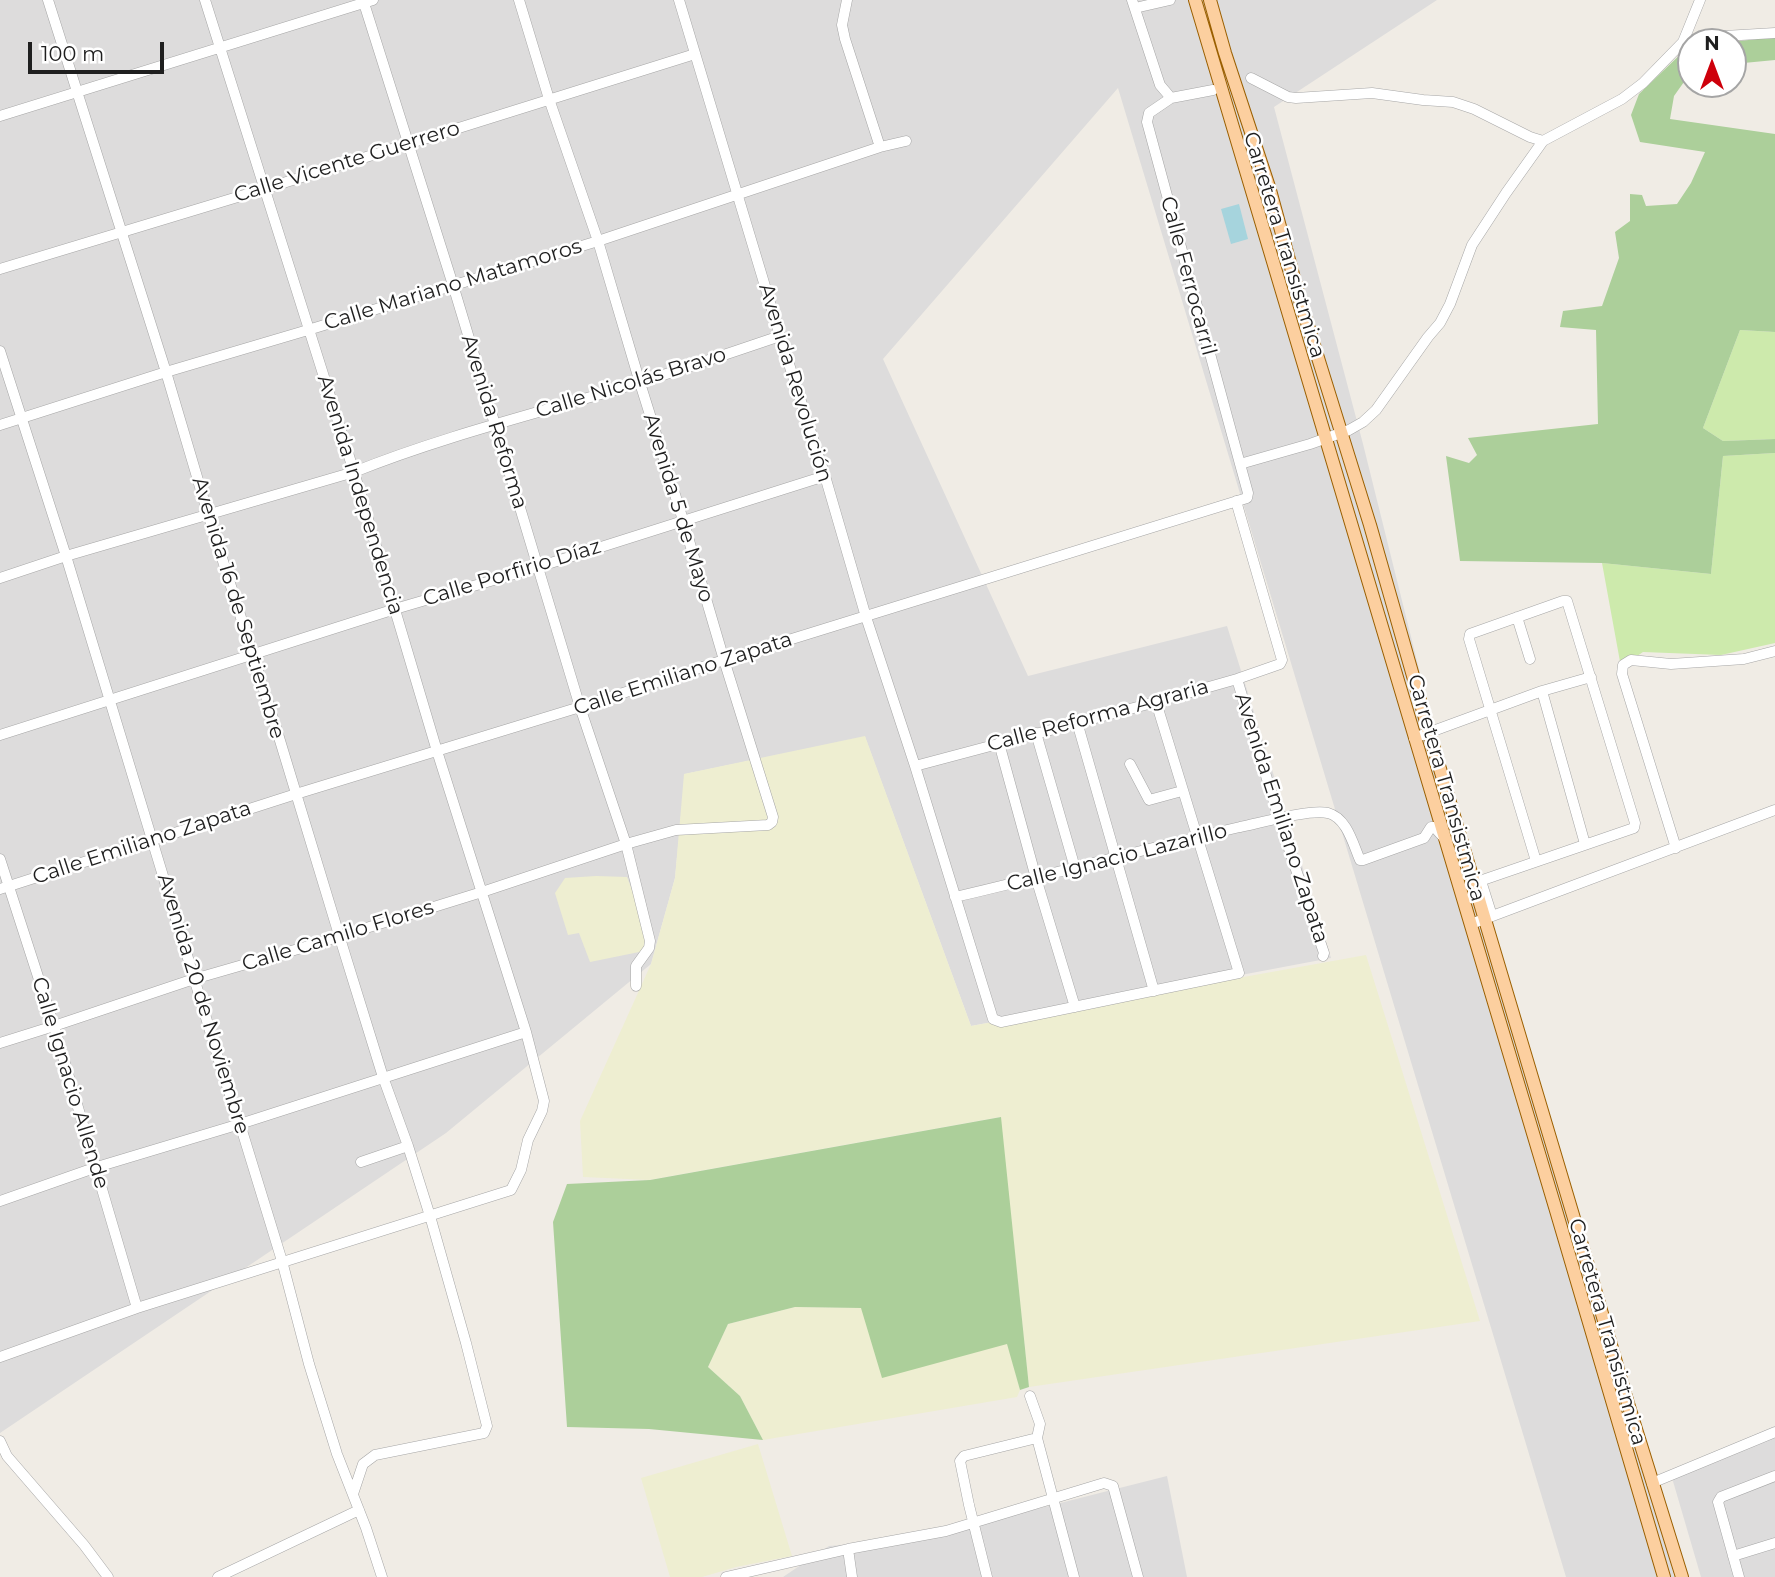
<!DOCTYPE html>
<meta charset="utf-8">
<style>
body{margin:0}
#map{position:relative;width:1775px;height:1577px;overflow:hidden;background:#f0ece5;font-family:Montserrat,sans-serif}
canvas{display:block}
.north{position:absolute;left:1677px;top:28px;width:70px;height:70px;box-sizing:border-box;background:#fff;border:2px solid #a5a5a5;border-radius:50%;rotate:0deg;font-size:19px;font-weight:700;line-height:28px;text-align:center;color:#1f1f1f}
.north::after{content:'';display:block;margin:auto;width:24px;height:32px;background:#ce000b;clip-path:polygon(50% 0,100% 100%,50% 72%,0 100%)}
.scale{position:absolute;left:28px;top:42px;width:136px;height:32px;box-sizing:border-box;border:4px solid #1f1f1f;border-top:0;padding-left:9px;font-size:21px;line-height:24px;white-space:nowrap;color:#1f1f1f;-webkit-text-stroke:5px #fff;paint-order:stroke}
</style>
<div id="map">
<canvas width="1775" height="1577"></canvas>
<div class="north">N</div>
<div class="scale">100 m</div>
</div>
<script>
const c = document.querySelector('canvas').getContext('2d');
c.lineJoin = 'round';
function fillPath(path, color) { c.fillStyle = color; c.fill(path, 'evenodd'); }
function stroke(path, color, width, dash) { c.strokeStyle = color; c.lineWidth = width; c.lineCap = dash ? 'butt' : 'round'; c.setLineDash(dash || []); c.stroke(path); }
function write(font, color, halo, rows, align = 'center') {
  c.font = font + ' Montserrat,sans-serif'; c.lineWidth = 5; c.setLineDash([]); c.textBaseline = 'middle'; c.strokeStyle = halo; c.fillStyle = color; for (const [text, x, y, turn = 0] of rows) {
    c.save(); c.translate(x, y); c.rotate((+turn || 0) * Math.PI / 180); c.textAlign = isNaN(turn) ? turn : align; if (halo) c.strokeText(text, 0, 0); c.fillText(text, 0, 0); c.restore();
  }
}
fillPath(new Path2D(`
 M0,0H1437L1274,107L1363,444L1486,938L1661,1524L1674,1577H1566L1118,88L883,359L1028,676L1227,626L1331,958L971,1026L865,737L685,774L675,878L651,964L446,1133L0,1433Z
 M1775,1426V1577H1701L1670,1471Z
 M1167,1476L1187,1577H783L829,1546L918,1539Z`), '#dddcdc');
fillPath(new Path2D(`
 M865,736L971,1026L1366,955L1480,1321L1029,1387L1000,1117L649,1180L583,1177L580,1121L651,964L675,878L684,774Z
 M596,876L627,877L640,910L649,950L590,962L579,933L568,935L555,893L565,878Z
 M795,1307L862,1308L1008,1344L1020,1390L1017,1397L763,1440L740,1396L708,1367L728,1324Z
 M758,1444L792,1556L736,1567L702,1577H670L641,1478Z`), '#eeeed1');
fillPath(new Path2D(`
 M1740,330L1775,332V439L1723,441L1703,428Z
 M1775,453V643L1721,655L1643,652L1621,667L1602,563L1711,574L1723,456Z`), '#cdeaac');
fillPath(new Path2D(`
 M1775,37V60L1733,64V42H1731Z
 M1689,46H1691V72L1674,96L1670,119L1775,134V332L1740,330L1703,428L1723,441L1775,439V453L1723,456L1711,574L1602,563L1460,561L1446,456L1469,463L1477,455L1468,438L1598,424L1596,330L1560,327L1563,311L1602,306L1619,258L1615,232L1630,221V194L1642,195L1646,206L1677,204L1691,183L1705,152L1640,142L1631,115L1639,94Z
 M1001,1117L1029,1387L1020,1390L1007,1344L882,1378L861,1308L795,1307L728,1324L708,1367L740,1396L763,1440L649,1429L567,1427L553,1222L567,1184L650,1180Z`), '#accf9a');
fillPath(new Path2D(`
 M1239,204L1248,239L1231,244L1221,209Z`), '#a6d4dd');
const minor = new Path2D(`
 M48,0L166,372L208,514L278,734L339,935L383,1077L408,1146L430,1216L466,1343L487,1426L484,1433L375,1455L363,1464L353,1494
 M363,0L453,285L580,707L626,844L650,941L649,948L636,966V986
 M679,0L780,336L825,476L866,617L915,766L993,1019L1001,1022L1239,973L1156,702
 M847,0L842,25L845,39L880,147
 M1132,0L1160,85L1171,98
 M1135,8L1170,0
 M1683,42L1700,0
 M1251,78L1288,97L1296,98L1372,93L1423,100L1453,102L1474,109L1530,137L1543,141
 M1213,90L1171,98L1149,113L1147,122L1240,464
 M0,116L373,0
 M0,269L264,189L695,54
 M0,351L66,556L224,1077L240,1124L282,1261L309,1364L337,1454L366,1528L382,1577
 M0,425L166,372L308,330L598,241L880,147L906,141
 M0,578L66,556L354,472C446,435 543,412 638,383C686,368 733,352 780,336
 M1517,617L1530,659
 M1237,679L1279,819L1324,953L1323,956
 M1542,691L1585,844
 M1077,722L1154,991
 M1036,733L1075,868
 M0,735L395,609L538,567L825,476
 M1414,738L1542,691L1591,677
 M999,743L1036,878L1075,1007
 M1130,764L1149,800L1182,791
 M915,766L1156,702L1237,679L1280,664L1282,660L1236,501
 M1676,848L1622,674L1623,665L1631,660L1671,664L1744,659L1775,651
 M0,859L54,1026L137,1308
 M1481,881L1492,916
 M1474,883L1634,828L1635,823L1567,601H1563L1470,634L1469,639L1536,861
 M0,889L296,794L580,707L724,660L1247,498L1248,493L1240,464L1310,444L1349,430L1363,422L1376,410L1428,337L1440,323L1450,304L1472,245L1506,193L1543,141L1622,99L1643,83L1683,42L1707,37L1775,33
 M955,897C1050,875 1144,849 1240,827C1260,823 1309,809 1328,813C1347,818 1353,844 1360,860H1363L1424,838L1431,827H1434L1444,838
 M1471,924L1775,810
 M0,1043L54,1026L194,979L305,947L482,892L626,844L676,830L768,825L772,822L773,817L724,660L683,520L640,383L598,241L549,99L519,0
 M361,1162L408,1146
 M0,1201L97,1167L240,1124L526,1032
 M0,1357L137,1308L511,1190L521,1170L528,1140L542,1111L544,1101L526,1032L437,751L354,472L205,0
 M1030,1396L1040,1424L1037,1438L1074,1577
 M0,1441L7,1456L84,1545L108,1577
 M1652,1483L1775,1432
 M848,1549L852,1577
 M1733,1556L1775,1543
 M218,1577L359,1510
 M726,1577L848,1549L946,1531L1104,1483L1113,1486L1138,1577
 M987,1577L969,1505L960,1461L964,1456L1037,1438
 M1739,1577L1718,1502L1721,1497L1775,1476`);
const major = new Path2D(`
 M1195,0L1555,1207L1664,1577
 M1210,0L1225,53L1270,190L1300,300L1370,525L1429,732L1590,1272L1626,1397L1682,1577`);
stroke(minor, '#a6a6a6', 11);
stroke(major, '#9a5f00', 14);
stroke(minor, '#fff', 10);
stroke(major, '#fccf9f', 12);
write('21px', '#1f1f1f', '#fff', [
 ["Calle Vicente Guerrero",347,162,-17],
 ["Carretera Transistmica",1284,245,73],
 ["Calle Ferrocarril",1188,276,75],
 ["Calle Mariano Matamoros",453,285,-17],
 ["Calle Nicolás Bravo",631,383,-17],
 ["Avenida Revolución",795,383,73],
 ["Avenida Reforma",494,422,73],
 ["Avenida Independencia",360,495,73],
 ["Avenida 5 de Mayo",678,508,73],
 ["Calle Porfirio Díaz",512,573,-17],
 ["Avenida 16 de Septiembre",238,608,73],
 ["Calle Emiliano Zapata",683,674,-18],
 ["Calle Reforma Agraria",1098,716,-15],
 ["Carretera Transistmica",1446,788,74],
 ["Avenida Emiliano Zapata",1281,818,72],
 ["Calle Emiliano Zapata",142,843,-18],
 ["Calle Ignacio Lazarillo",1117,858,-14],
 ["Calle Camilo Flores",338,936,-17],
 ["Avenida 20 de Noviembre",203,1004,73],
 ["Calle Ignacio Allende",70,1083,73],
 ["Carretera Transistmica",1607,1332,74]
]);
</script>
